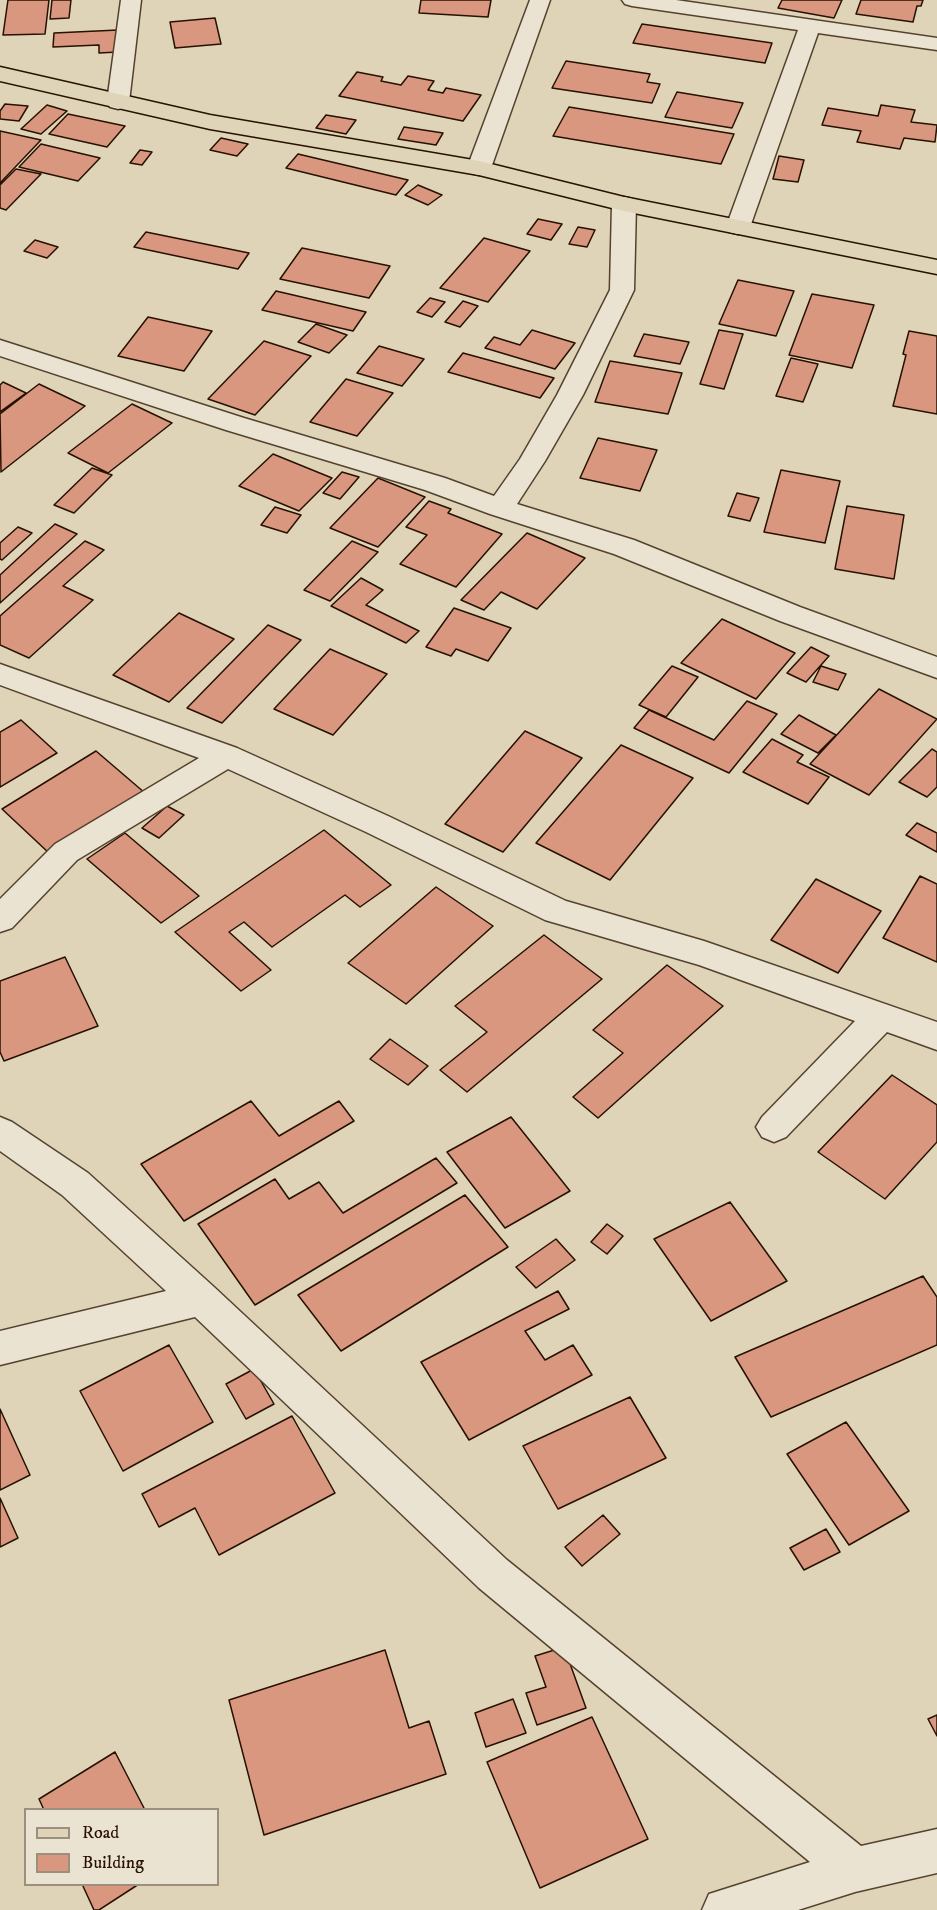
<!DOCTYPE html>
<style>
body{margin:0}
#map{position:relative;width:937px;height:1910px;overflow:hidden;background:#dfd4b8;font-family:"IM FELL DW Pica",serif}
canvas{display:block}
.legend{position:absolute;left:24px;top:1808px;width:195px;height:78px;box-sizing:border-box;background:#eae3d1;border:2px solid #9c8f7d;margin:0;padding:8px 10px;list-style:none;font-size:18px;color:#271100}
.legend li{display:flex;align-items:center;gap:12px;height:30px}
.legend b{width:30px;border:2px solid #9c8f7d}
</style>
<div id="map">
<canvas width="937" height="1910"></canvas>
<ul class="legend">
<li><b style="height:8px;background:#dfd4b8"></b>Road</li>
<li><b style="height:16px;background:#d9977f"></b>Building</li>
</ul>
</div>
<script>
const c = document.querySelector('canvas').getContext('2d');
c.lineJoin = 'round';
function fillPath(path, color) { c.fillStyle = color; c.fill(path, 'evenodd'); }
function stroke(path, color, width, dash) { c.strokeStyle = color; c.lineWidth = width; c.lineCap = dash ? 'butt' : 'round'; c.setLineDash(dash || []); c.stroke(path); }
const building = new Path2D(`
 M8,0H49L45,34L3,35Z
 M52,0H71L69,18L50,19Z
 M421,0H491L488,17L419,13Z
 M782,0H842L834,18L778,8Z
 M861,0H923L921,6H917L913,22L856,14Z
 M215,18L221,44L175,48L170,22Z
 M642,24L772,43L765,63L633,43Z
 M118,30V52L99,53V45L53,47L54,33Z
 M566,61L650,74L647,82L660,84L652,103L552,88Z
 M357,72L383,77L381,81L401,85L408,76L434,81L428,90L443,93L446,88L481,95L463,121L339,96Z
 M677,92L743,103L732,128L665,117Z
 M5,104L28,106L19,121L0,119V111Z
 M47,105L67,111L41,134L21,129Z
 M881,105L915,110L911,122L937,125L935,142L904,138L900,149L857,142L861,131L822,125L828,108L878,116Z
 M569,107L734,134L721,164L553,136Z
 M68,114L125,126L107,147L49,134Z
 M326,115L356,120L346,134L316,128Z
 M404,127L443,133L436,145L398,139Z
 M0,131L41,140L0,183Z
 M221,138L248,144L237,156L210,150Z
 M41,144L100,158L78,181L19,167Z
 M140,150L152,152L142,165L130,163Z
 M298,154L408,180L396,195L286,168Z
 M779,156L804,160L798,182L773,179Z
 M16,169L41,174L6,210L0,208V185Z
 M418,185L442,195L428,205L405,195Z
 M538,219L562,224L551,240L527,234Z
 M578,227L595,230L587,247L569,244Z
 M146,232L249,253L238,269L134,247Z
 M484,238L530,251L488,302L440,288Z
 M35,240L58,247L47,258L24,251Z
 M302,248L390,266L369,298L280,279Z
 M738,280L794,291L776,336L719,324Z
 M276,291L366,312L353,331L262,310Z
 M812,294L874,305L852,368L789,355Z
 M430,298L445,302L432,317L417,312Z
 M463,301L478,306L460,327L445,322Z
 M148,317L212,331L184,371L118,356Z
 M316,324L347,335L329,353L298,342Z
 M532,330L575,343L555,369L485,348L494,337L520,345Z
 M719,330L743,334L724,389L700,384Z
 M909,331L937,336V414L893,406L906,355L903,354Z
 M644,334L689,342L680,364L634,356Z
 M264,341L311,356L255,415L208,399Z
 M379,346L424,359L402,386L357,373Z
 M463,353L554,378L540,398L448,372Z
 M791,358L818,364L803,402L776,396Z
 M610,361L682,373L668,414L595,402Z
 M346,379L393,393L357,436L310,422Z
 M3,382L26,393L0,412V385Z
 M39,384L85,406L1,472L0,414Z
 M132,404L172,423L108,473L68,453Z
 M598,438L657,450L640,491L580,478Z
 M273,454L332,478L299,511L239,486Z
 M92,468L112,475L74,513L54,505Z
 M781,470L840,481L825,543L764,532Z
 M342,472L359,477L340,499L323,493Z
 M378,478L425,497L378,547L330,528Z
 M737,493L759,498L750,521L728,516Z
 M429,501L451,509L448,513L502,534L456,587L400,564L427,535L406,527Z
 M847,506L904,515L894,579L835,569Z
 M275,507L301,515L287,533L261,525Z
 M55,524L77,534L0,603V575Z
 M18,527L32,533L2,560L0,559V543Z
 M527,533L585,558L537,609L501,592L484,610L461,600Z
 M85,541L104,550L63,586L93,600L29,658L0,645V616Z
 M352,541L378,552L330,601L304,590Z
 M361,578L383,590L366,605L419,631L406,643L331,606Z
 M454,608L511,628L488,661L456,649L451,656L426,647Z
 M179,613L234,639L169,702L113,675Z
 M722,619L795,653L756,699L681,663Z
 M268,625L301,640L222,723L187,708Z
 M811,647L829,656L806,682L787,673Z
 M330,649L387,674L333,735L274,709Z
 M672,666L698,677L666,717L639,705Z
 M821,666L846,674L838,690L813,682Z
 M879,689L937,719L869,795L810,764Z
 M747,701L777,714L729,773L634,728L649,710L714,740Z
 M799,715L836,735L818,753L781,734Z
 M21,720L57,753L0,787V732Z
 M525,731L582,758L503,852L445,824Z
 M772,739L803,755L797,762L829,777L808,804L743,772Z
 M621,745L693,778L610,880L536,843Z
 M932,749L937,752V787L927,797L899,782Z
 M96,751L145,793L50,854L2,809Z
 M167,806L184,815L159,838L142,828Z
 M917,823L937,833V852L906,835Z
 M324,830L391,885L360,907L345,895L272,947L244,922L229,932L271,970L241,991L175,932Z
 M125,833L199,896L161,923L87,859Z
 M920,876L937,884V962L883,938Z
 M816,879L881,911L838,973L771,940Z
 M436,887L493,926L406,1004L348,963Z
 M544,935L602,979L467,1092L440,1070L487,1032L455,1006Z
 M65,957L98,1026L4,1061L0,1052V981Z
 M667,965L723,1006L598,1118L573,1097L623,1053L593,1030Z
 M390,1039L428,1066L408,1085L370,1059Z
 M892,1075L937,1105V1142L885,1199L818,1152Z
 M251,1101L279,1136L339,1101L354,1121L184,1221L141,1164Z
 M511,1117L570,1191L505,1228L447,1152Z
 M436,1158L457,1183L255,1305L198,1224L275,1179L289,1199L319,1182L343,1213Z
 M465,1195L508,1247L341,1351L298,1295Z
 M730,1202L787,1281L711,1321L654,1239Z
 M607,1224L623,1236L607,1254L591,1242Z
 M556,1239L575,1260L536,1288L516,1267Z
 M923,1276L937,1297V1345L771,1417L735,1357Z
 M558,1291L569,1309L525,1331L545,1360L573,1345L592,1375L469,1440L421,1362Z
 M169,1345L213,1422L123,1471L80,1391Z
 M254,1369L274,1404L246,1419L226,1384Z
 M630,1397L666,1458L558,1509L523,1446Z
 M0,1409L30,1475L0,1490Z
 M292,1416L335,1493L219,1555L195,1508L159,1527L142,1494Z
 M846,1422L909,1511L849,1545L787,1454Z
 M0,1498L18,1538L0,1547Z
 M603,1515L620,1534L582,1566L565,1547Z
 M826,1529L840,1552L804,1570L790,1548Z
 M564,1647L586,1708L537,1725L526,1693L546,1687L535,1656Z
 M385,1650L409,1728L429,1721L446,1774L264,1835L229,1700Z
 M513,1699L526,1733L486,1747L475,1713Z
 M937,1715V1736L928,1719Z
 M592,1717L648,1839L540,1888L487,1762Z
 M115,1752L145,1810H44L39,1799Z
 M82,1884H139L99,1910H94Z`);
fillPath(building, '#d9977f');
stroke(building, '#271100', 1.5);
const minor = new Path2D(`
 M121,0H141L129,102L126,107L118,109L110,107L107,102Z
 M530,0H550L491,168L487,173L479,175L471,173L467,168Z
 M622,0H676L937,38V50L818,33L750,227L746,232L738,234L730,232L726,227L798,30L632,6L625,4Z
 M624,197L632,199L636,204L634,290L583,395L545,461L517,504L634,540L800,607L937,657V678L780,621L614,554L490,514L425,490L226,430L0,356V340L244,418L445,478L494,496L520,459L557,395L610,290L612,204L616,199Z
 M0,664L237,748L388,816L566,901L704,941L937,1022V1050L887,1032L786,1137L774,1142L762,1137L756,1127L762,1117L855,1021L699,965L545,920L366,832L228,769L77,860L12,928L0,932V899L55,844L199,758L0,685Z
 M0,1117L12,1122L88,1173L214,1287L507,1560L861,1846L937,1829V1873L855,1892L798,1910H702L709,1894L810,1862L479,1588L195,1317L0,1365V1331L166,1291L62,1195L0,1151Z`);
const major = new Path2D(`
 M0,67L210,115L479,161L624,197L937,260V274L624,211L479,175L210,129L0,81Z`);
stroke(minor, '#55422e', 3);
stroke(major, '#271100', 3);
fillPath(minor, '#eae3d1');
fillPath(major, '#dfd4b8');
</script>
